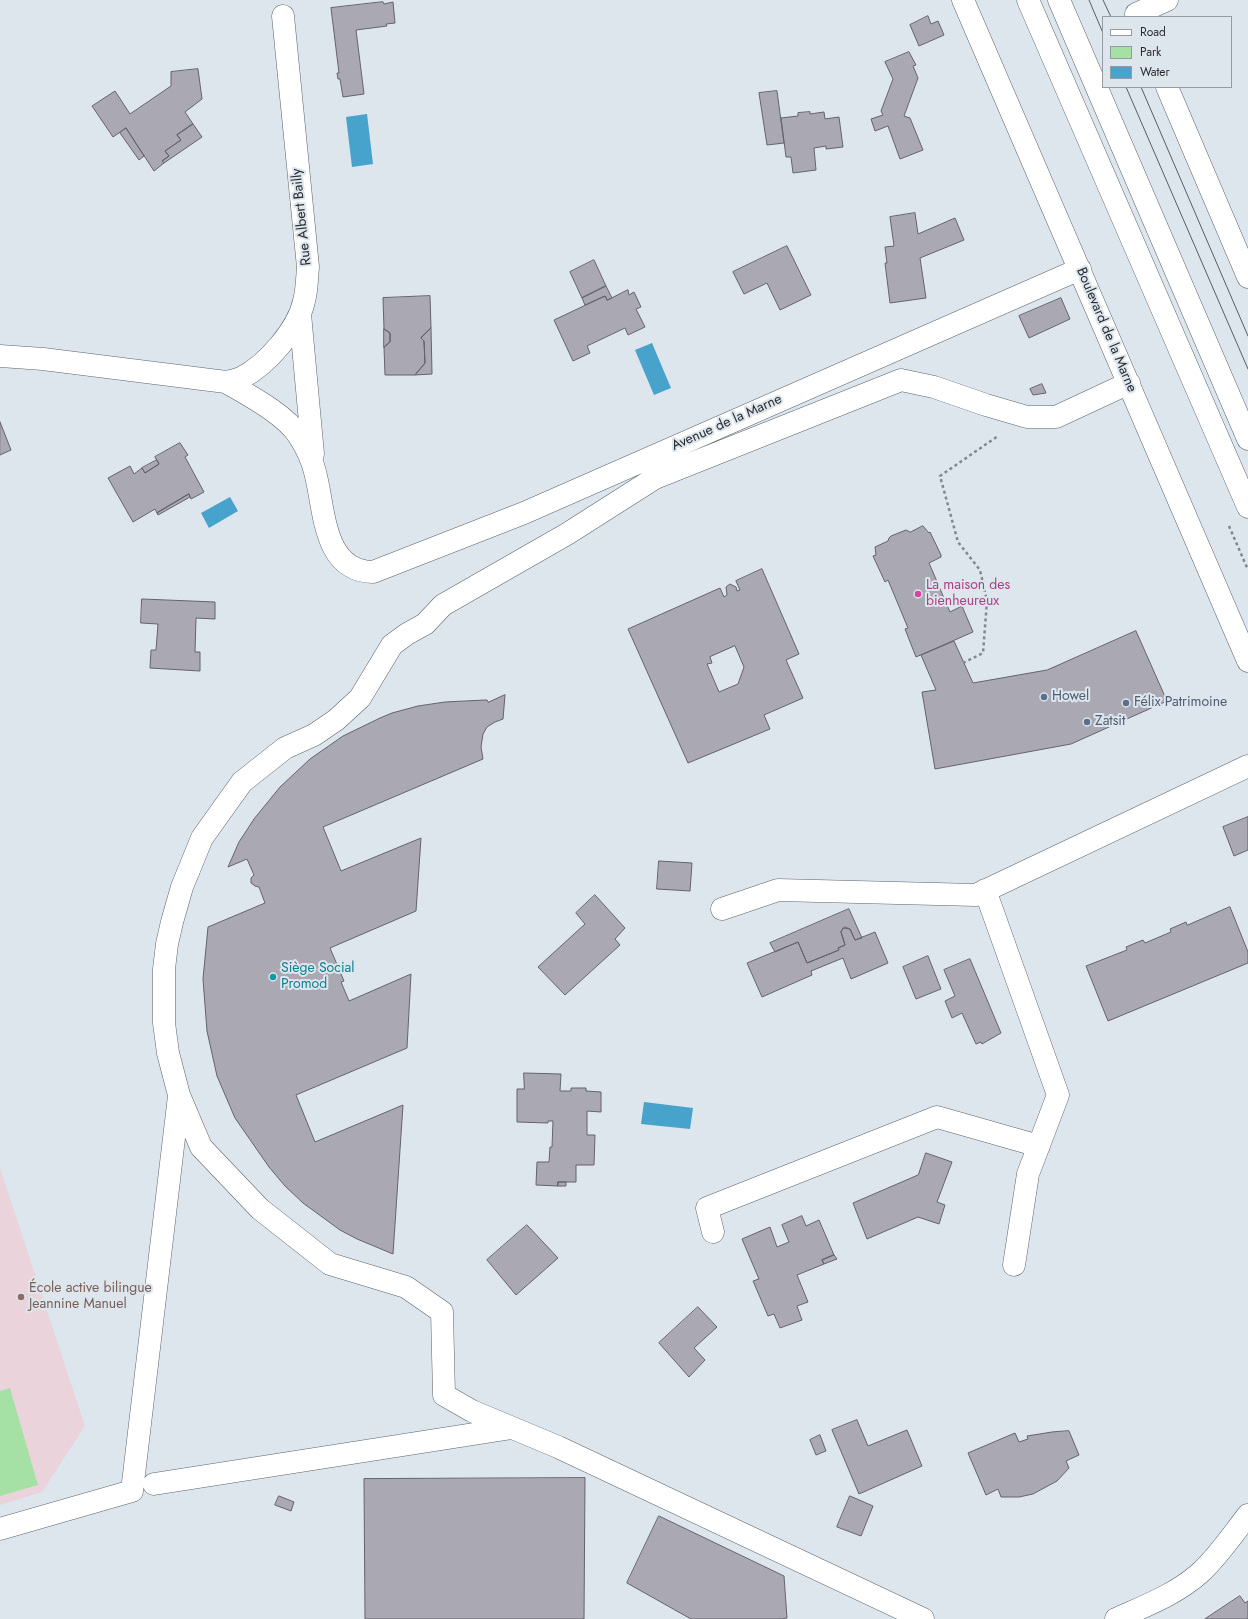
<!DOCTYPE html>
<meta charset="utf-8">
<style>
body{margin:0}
#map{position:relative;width:1248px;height:1619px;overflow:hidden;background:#dde5ed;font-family:Jost,sans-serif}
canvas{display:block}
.legend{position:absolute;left:1102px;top:16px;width:130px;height:72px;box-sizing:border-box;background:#dde5ed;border:1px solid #959ba1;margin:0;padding:5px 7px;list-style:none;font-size:12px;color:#2a2d30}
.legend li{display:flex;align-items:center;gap:8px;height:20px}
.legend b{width:20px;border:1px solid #959ba1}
</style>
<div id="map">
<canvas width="1248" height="1619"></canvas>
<ul class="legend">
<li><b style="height:5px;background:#fff"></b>Road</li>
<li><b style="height:11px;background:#a5e1a4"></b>Park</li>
<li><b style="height:11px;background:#47a2cc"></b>Water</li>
</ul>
</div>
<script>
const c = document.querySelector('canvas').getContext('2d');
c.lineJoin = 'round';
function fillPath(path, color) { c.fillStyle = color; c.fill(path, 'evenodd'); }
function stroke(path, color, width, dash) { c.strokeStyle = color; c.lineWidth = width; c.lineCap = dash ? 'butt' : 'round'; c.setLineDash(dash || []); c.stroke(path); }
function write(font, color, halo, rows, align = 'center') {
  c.font = font + ' Jost,sans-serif'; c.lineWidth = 4; c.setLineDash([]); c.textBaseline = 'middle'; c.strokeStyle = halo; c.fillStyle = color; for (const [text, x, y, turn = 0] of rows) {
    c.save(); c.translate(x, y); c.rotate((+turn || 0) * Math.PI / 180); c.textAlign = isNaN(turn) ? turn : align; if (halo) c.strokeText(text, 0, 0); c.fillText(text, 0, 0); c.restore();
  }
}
fillPath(new Path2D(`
 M0,1168L85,1426L42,1492L0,1505Z`), '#ebd3dc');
fillPath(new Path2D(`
 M10,1388L38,1485L0,1496V1391Z`), '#a5e1a4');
fillPath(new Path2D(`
 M367,114L373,164L352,167L346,117Z
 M652,343L671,388L654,395L635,350Z
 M230,497L238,511L209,528L201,513Z
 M644,1102L693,1108L690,1129L641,1124Z`), '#47a2cc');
const building = new Path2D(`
 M383,2L384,4L393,2L395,23L386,24L387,26L356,30L364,94L343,97L340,79H338L337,73H339L331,8Z
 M928,16L931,24L938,21L944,35L919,46L910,25Z
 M909,52L916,65L913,66L918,78L904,116L910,118L923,150L900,159L888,126L875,131L871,119L883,115L881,111L893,79L885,62Z
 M198,69L202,99L185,112L193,124L177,135L181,140L165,151L169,156L162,161L164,163L154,171L126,128L113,137L92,106L115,91L130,114L171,86V72Z
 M777,91L784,143L767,145L759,93Z
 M810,112V114L824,112L825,119L839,117L843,147L826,149V146L814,148L816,170L793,173L791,157H786L781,118L798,116V113Z
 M193,124L202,137L164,163L162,161L169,156L165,151L181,140L177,135Z
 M126,128L144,156L139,160L120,133Z
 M915,213L918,234L955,218L964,240L920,258L926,298L890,303L885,263H887L885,247L894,246L890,217Z
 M787,246L811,295L780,310L767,283L744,294L733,272Z
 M594,260L606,286L582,298L570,272Z
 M606,286L612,298L607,300L605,296L585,305L582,298Z
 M628,290L629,295L634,292L641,307L636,309L645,327L628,335L625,328L587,346L590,353L573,361L554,320L605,296L607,300Z
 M430,296L431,328L421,338L424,341L425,363L415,375H385L384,347L390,342V333L384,329L383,298Z
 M1061,298L1070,319L1029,338L1019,316Z
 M431,328L432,374L415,375L425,363L424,341L421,338Z
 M384,329L390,333V342L384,347Z
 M1042,384L1046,393L1033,395L1030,389Z
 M0,422L11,450L0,455Z
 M180,443L188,455L185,457L204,492L191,499L189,494L157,513L155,509L133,522L108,478L130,466L134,474L142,468L145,473L159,464L155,457Z
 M157,460L159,464L145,473L142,468Z
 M189,494L190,497L158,515L157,513Z
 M923,526L929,533L930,532L941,555V557L929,563L950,612L962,606L973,632L916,657L905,629L908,628L888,580L885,582L873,556L876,555L875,547L888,541L889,538L891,536L906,530L910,532Z
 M762,569L799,654L786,660L803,698L764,715L770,729L688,763L628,629L720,588L724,597L727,595L726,587L730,584L736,587L737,591L740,590L736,581ZM735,646L744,667L738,684L719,692L707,664L712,663L710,657Z
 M142,599L215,602V619L196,618L195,652H200V671L150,668L151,650H156L158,624L141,623Z
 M1136,631L1167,701L1071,744L935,769L922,692L936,690L921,655L954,641L973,683L1047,670Z
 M505,695L503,719L495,722L487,727L483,734L481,747L483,759L323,827L341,871L421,838L416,911L330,948L344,981L341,982L349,1001L411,974L407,1048L296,1095L315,1142L403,1105L393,1254L357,1239L340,1230L303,1203L285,1186L269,1167L235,1118L217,1076L207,1031L203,979L208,927L265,903L259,887L255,886L251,883V878L254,875L247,859L228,867L239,842L254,819L280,787L310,759L343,736L380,718L392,713L418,706L445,702L485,700H487L488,702Z
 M1248,817V850L1234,856L1223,827Z
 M659,861L692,863L690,891L657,889Z
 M595,895L625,928L615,939L620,945L565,995L538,967L585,924L576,913Z
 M1230,907L1248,952V963L1108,1021L1086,966L1127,950L1126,947L1143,940L1145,943L1171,932L1170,929L1186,922L1187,925Z
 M849,909L862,938L855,940L850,929L843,928L841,932L845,945L838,948L839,950L807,963L798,942L775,952L770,943Z
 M845,927L850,929L855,940L875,932L888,963L851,979L843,958L811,971L812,975L762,997L747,963L798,942L807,963L839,950L838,948L845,945L841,932Z
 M928,956L941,989L916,999L903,967Z
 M970,959L1001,1033L982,1044L981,1042L976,1044L962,1013L952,1018L945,1001L955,996L944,970Z
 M524,1073L561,1074L560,1091H571V1088H586V1091L601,1092V1112L587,1111V1135H595L594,1165H576V1182H558V1186L536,1185L537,1162H549L550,1147H552L553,1121H548V1123L517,1122V1089H524Z
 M926,1153L952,1162L937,1202L945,1205L939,1224L918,1217L867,1239L853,1203L918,1175Z
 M558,1182H566V1186H558Z
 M802,1216L806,1226L819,1220L834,1255L822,1260L824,1264L797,1275L808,1302L797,1306L802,1320L780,1328L774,1314L768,1316L753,1281L759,1279L742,1239L770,1227L777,1247L789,1242L782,1225Z
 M527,1225L558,1258L516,1295L487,1260Z
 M834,1255L837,1259L824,1264L822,1260Z
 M698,1307L717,1327L694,1348L705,1360L689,1377L659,1343Z
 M857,1420L868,1446L907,1430L922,1466L859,1494L832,1430Z
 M1069,1431L1079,1455L1066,1461L1069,1468L1057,1481L1033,1494L1019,1497H1001L998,1489L986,1495L968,1453L1015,1433L1019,1442L1028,1439L1027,1436L1052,1432Z
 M820,1435L826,1451L816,1455L810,1440Z
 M585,1478L584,1619H365L364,1479Z
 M279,1496L294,1502L291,1511L275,1505Z
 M850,1496L873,1506L861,1536L837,1527Z
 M659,1516L784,1576L787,1618L782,1619H691L627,1583Z
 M1240,1596L1245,1603L1248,1601V1619H1205Z`);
fillPath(building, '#aaa9b3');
stroke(building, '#64636c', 1);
const minor = new Path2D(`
 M963,0L1248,661
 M1136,14L1167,0
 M1167,87L1248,277
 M300,314L313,454
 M0,356L43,359L226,382C231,381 236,380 241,378C267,365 298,329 304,301C307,290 307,278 308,267L283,16
 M226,382C248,395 285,414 299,436C306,447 312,459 315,472C325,508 322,571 373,572L524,513L1080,269
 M985,890L1058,1095L1028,1174L1014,1265
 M722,909L778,890L976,895L1248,766
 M713,1232L707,1208L937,1117L1039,1146
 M154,1484L512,1428
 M0,1529L132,1491L179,1096
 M923,1619L558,1447L472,1411L444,1395L442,1312L406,1287L330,1264L260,1209L201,1147L179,1095L168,1053L164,1023V969L167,944L172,922L182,887L202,838L242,782L285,748L314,735L336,720L360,698L392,645L407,634L425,624L443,605L567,534L655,478L901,380L934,387L986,405L1027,417H1056L1129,383
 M1116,1619C1145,1606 1177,1594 1201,1572C1219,1555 1233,1534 1248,1515`);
const major = new Path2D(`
 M1028,0L1248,507
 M1059,0L1248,439`);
stroke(minor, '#5c646b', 23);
stroke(major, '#5c646b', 23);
stroke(new Path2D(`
 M1229,526L1248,570
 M963,663L983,653L987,601L980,570L958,542L940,476L998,436`), '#83888e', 2.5, [3, 3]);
stroke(minor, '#fff', 22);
stroke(major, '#fff', 22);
stroke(new Path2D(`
 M1089,0L1103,33
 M1103,0L1111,17
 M1126,87L1248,369
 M1141,87L1248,336`), '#585d61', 1);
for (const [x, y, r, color] of [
 [918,594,4,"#d1479c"],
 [1044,697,4,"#5c6f8a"],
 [1126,703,4,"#5c6f8a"],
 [1087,722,4,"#5c6f8a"],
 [273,977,4,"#0f9aa8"],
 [21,1297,4,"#8d6e63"]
]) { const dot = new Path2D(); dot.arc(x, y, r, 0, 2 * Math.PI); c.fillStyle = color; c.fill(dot); stroke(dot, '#dde5ed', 1.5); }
write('14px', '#2a2d30', '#dde5ed', [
 ["Rue Albert Bailly",302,217,-96],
 ["Boulevard de la Marne",1106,330,67],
 ["Avenue de la Marne",727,423,-24]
]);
write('14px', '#b23c85', '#dde5ed', [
 ["La maison des",926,586],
 ["bienheureux",926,602]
], 'left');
write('14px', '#4e5e75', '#dde5ed', [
 ["Howel",1052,697],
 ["Félix Patrimoine",1134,703],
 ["Zatsit",1095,722]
], 'left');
write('14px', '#0d838f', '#dde5ed', [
 ["Siège Social",281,969],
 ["Promod",281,985]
], 'left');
write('14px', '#785e54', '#dde5ed', [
 ["École active bilingue",29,1289],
 ["Jeannine Manuel",29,1305]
], 'left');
</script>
